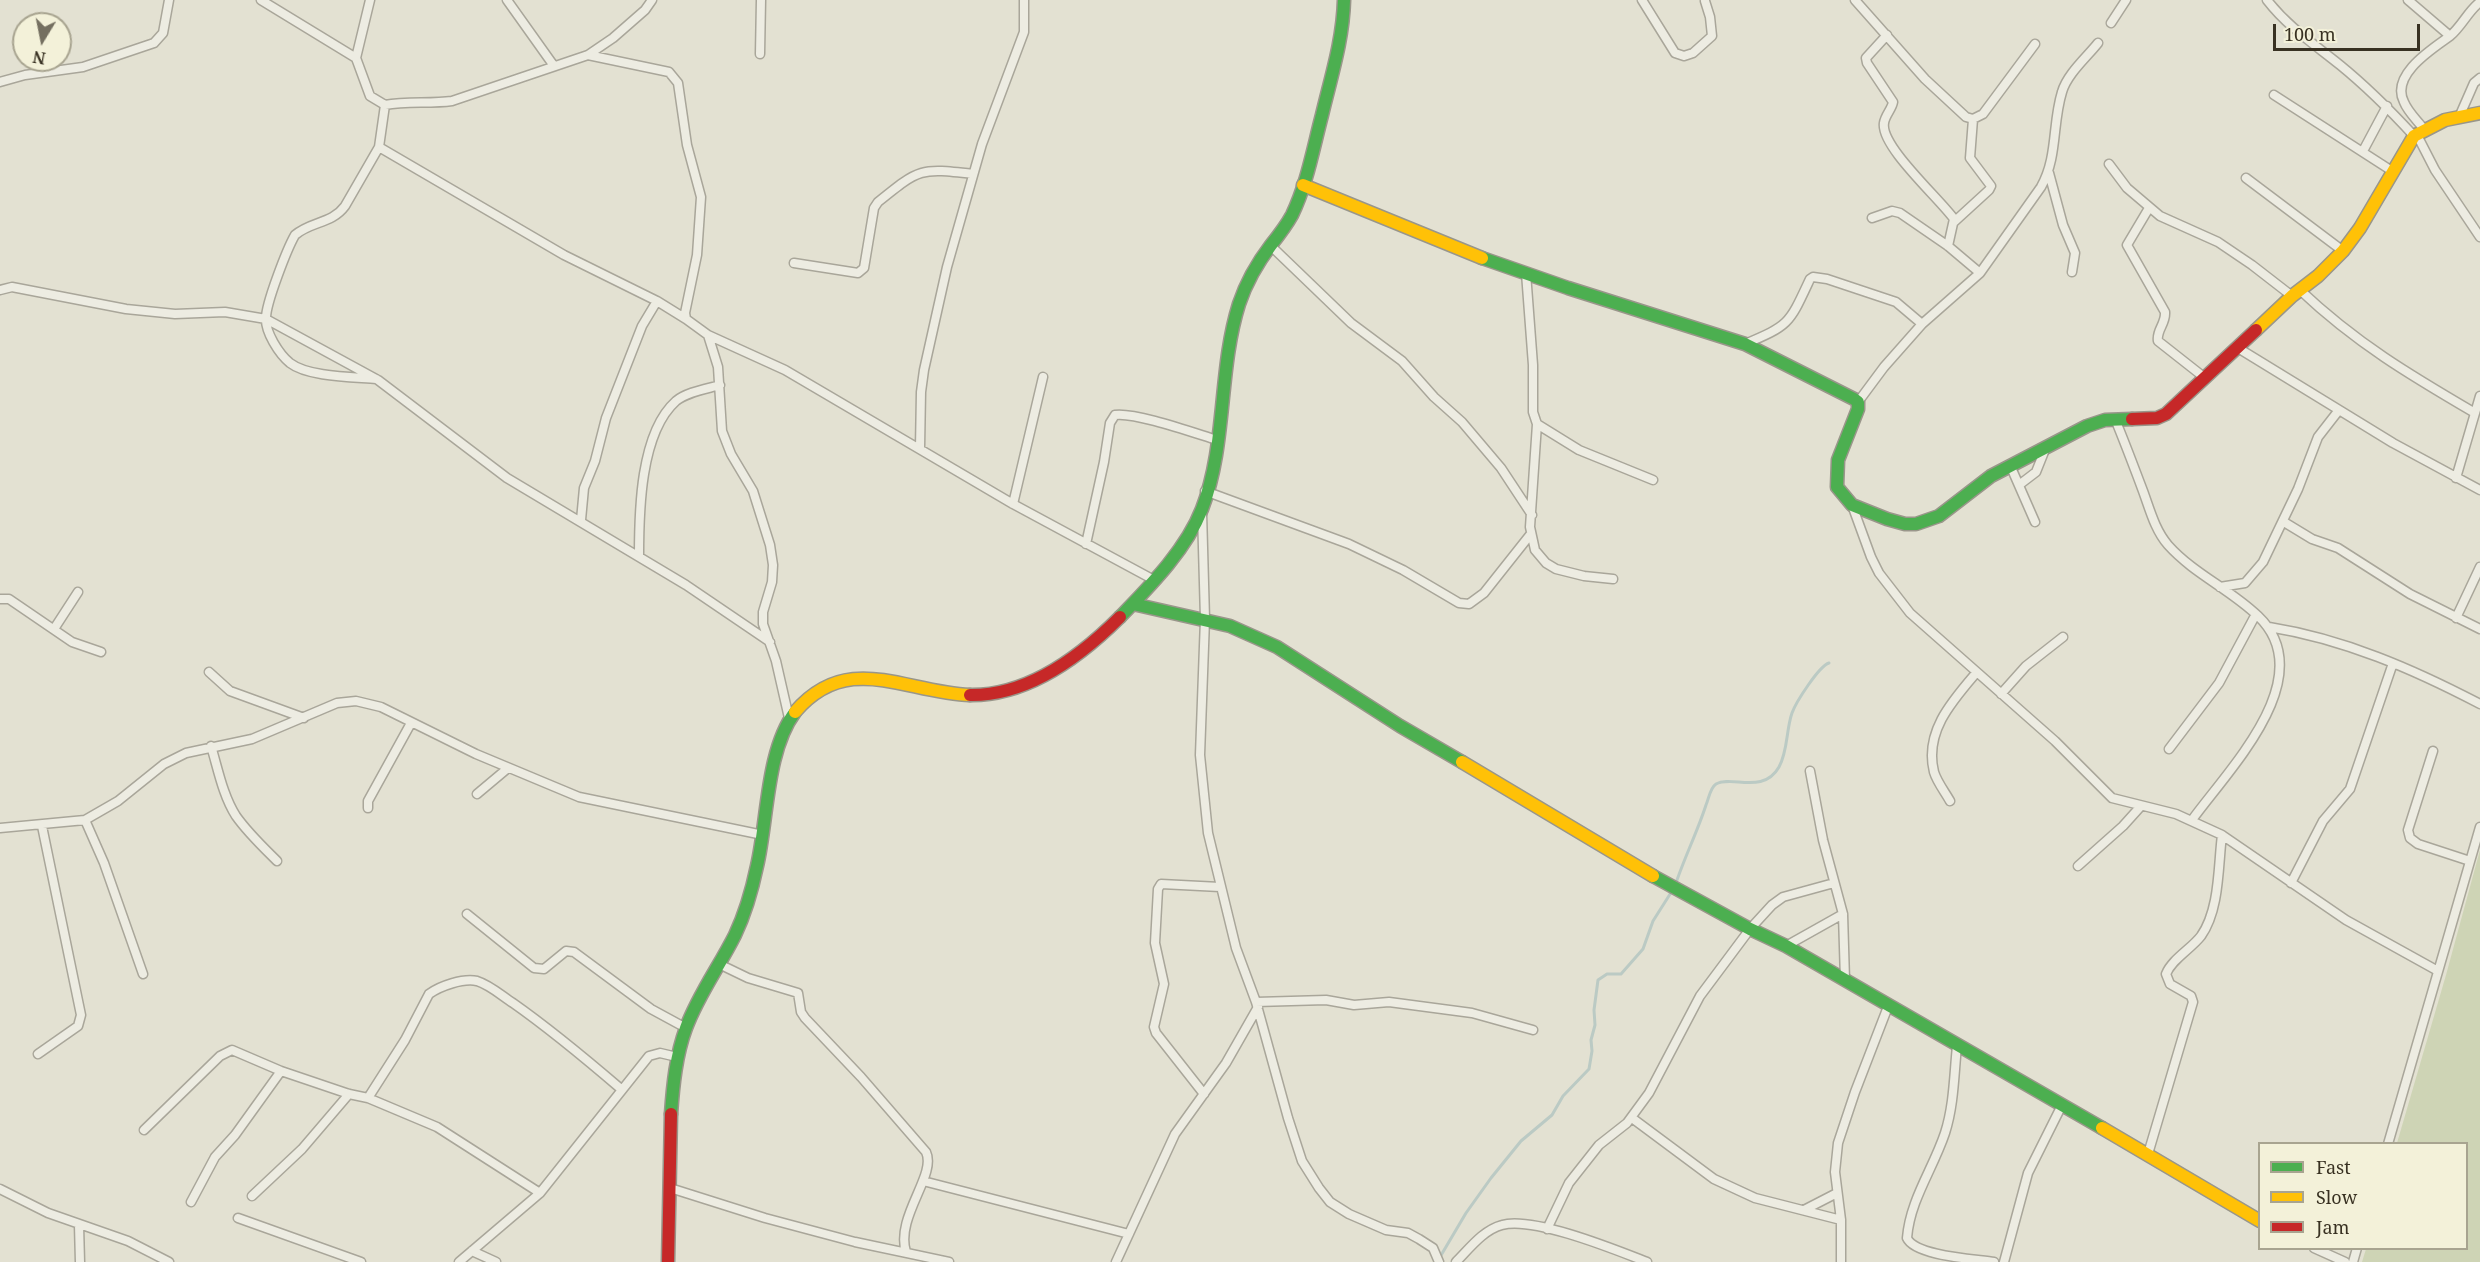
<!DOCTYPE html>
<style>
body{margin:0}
#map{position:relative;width:2480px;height:1262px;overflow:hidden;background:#e3e1d2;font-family:"Noto Serif",serif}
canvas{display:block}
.legend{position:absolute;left:2258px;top:1142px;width:210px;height:108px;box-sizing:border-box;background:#f3f1d9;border:2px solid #a8a490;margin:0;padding:8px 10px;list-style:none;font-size:18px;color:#383122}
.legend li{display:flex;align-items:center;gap:12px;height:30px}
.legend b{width:30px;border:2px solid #a8a490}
.north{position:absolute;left:12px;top:12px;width:60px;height:60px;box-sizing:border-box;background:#f3f1d9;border:2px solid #a8a490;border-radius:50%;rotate:190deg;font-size:16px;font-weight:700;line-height:24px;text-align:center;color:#383122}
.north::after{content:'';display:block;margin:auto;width:21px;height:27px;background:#746f60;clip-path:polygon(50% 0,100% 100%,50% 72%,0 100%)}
.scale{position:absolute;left:2273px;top:24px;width:147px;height:27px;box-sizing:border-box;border:3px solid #383122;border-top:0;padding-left:8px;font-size:18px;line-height:21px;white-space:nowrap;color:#383122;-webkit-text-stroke:4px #f3f1d9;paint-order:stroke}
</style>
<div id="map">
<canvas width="2480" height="1262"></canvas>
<ul class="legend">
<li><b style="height:8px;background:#4caf50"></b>Fast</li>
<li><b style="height:8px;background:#ffc107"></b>Slow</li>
<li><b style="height:8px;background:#c62828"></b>Jam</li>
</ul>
<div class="north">N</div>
<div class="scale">100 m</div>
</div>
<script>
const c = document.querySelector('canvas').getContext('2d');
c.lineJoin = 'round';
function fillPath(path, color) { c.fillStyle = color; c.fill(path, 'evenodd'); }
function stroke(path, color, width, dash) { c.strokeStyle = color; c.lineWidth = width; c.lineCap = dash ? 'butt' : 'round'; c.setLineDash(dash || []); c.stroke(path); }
fillPath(new Path2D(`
 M2480,850V1262H2362L2366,1249L2466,1248V1144L2397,1143L2446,975Z`), '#ced4b5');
stroke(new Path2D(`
 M1675,886C1684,858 1697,833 1706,805C1709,798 1710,788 1716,784C1732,775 1763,795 1779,767C1788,751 1786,730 1792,713C1796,702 1819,666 1829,663
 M1440,1257L1466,1213L1491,1178L1521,1141L1552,1115L1563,1096L1589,1069L1592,1051L1591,1040L1595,1025L1594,1010L1598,980L1607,974H1621L1643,949L1653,921L1672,891`), '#bbcac4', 3);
const street = new Path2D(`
 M261,0L356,58L370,96L385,105
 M507,0L554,66
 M1642,0L1675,53L1684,56L1693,53L1712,36L1710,17L1705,1
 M1855,0L1925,79L1966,117L1973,119L1983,114L2035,44
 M2267,0C2288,27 2314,44 2340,65C2367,87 2391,111 2414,136
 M2408,0L2450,36
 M2111,23L2126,0
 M1887,35L1866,58L1867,63L1893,102C1892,109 1885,115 1884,123C1880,146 1940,199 1954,219L1948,246
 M760,54L761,0
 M588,55L669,72L678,83L687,145L701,197L697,255L685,313L686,319L708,335L785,370L1013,504L1154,580
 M356,58L370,0
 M0,82L25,75L83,67L154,43L163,33L169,0
 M2274,95L2392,171
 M2460,115L2474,83L2480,78
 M2423,128C2417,120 2408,112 2404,102C2390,75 2432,49 2450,36C2462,26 2468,11 2480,2
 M2417,135L2435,170L2480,237
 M379,147L564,255L657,301L686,319
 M2363,151L2387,106
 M2109,164L2127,188L2160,216L2218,242L2252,265L2292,296
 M2049,173L2063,225L2075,253L2072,272
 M2246,178L2343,251
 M2149,208L2127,245L2165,312C2166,324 2156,330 2158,341L2205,378
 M1872,218L1892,211L1900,213L1948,246L1980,273
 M1954,222L1989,190L1991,186L1970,158L1973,119
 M1271,246L1351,323L1402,361L1434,397L1462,422L1501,468L1532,515
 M794,263L858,273L864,268L874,208L878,202C920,168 920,168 973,174
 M1526,273L1533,365V412L1537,424L1579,450L1653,480
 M0,290L12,287L126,309L175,314L225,312L266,319L378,380L507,478L686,585L770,642
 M2300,290C2356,343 2410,375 2475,413
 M708,335L718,367L722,431L731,454L753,491L770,545L773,565L772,582L763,612V624L776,661L789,718
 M1745,344C1790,325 1789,324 1810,279L1813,277L1827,279L1896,302L1922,324
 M2238,348L2393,443L2480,490
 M376,379C353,377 308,377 290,363C279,354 265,332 266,318C266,303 287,249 295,235C311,221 332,224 345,206L379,147L385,105C407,101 430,104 452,101L588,55L613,38L645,10L652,0
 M1858,402L1884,367L1922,324L1980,273L2041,187C2058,157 2052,124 2062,92C2067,74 2087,57 2098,43
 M2115,419C2125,443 2134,467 2143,491C2150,510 2155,530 2168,545C2194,574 2230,589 2258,616C2322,677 2228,770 2192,820
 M1537,424L1530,527L1535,550L1546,563L1556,569L1584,576L1613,579
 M920,448L921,392L924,370L947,267L982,144L1024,32V0
 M2010,465L2035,522
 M2456,478L2480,396
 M2019,485L2036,472L2046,447
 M1205,491L1349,544L1403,570L1459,603L1469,604L1484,593L1530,535
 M1013,504L1043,377
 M1852,505L1871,557L1879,573L1910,613L2055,741L2112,798L2176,814L2222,835L2346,920L2438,971
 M1202,512L1205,619L1200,755L1208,833L1236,948L1256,1002L1288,1118L1302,1161L1319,1188L1330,1202L1349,1214L1386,1230L1408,1233L1419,1239L1433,1248L1439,1262
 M581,520L584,488L595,461L606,418L642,326L657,301
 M2284,522L2312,539L2338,548L2410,594L2480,629
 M1086,544L1104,462L1110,423L1115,415C1135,412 1194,433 1217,440
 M639,556C639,512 640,433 676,401C687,392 706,389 720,385
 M2220,587L2245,583L2263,562L2298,489L2318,437L2339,410
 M0,599H9L72,642L101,652
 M2456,618L2480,567
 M2269,627C2344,639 2413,669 2480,704
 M54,629L78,592
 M209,672L230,691L304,718
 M2001,694L2026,666L2063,637
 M211,746C218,769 223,796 236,816C248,833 263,847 277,861
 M2169,749L2219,683L2256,614
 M2433,751L2408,830L2410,838L2418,844L2470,861
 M1810,771L1823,840L1843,914L1845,980
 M477,794L508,768
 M1950,801C1945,792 1937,782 1934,772C1924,732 1952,701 1976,673
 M368,808V801L411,723
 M85,820L104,863L143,974
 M0,828L85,820L118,801L164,764L186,753L252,739L337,703L356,701L381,707L476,754L579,797L763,835
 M2078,866L2123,826L2141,806
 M2291,883L2323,821L2350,789L2393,663
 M467,914L534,968L544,969L566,951L574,952L651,1009L686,1028
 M1786,946L1843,914
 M719,964L748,978L798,993L801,1012L805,1018L861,1077L926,1152C937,1175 895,1217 906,1252
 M1256,1002L1326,1000L1354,1005L1389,1002L1472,1013L1533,1030
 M1957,1046C1954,1075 1954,1105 1945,1133C1933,1169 1910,1200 1907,1238C1915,1256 1975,1259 1994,1262
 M38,1054L78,1026L81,1015L42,826
 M1204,1094L1156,1033L1154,1027L1164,984L1155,943L1158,889L1161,884L1220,887
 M368,1098L405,1040L429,994C440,986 463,978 477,981C490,985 502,996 513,1003C550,1029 586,1059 621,1089
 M1632,1118L1714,1179L1755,1198L1841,1220
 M144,1130L220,1056L232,1050L281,1071L349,1094L368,1098L437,1127L540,1193
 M2388,1144L2480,827
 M2148,1154L2193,1002L2191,996L2170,984L2166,974C2172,959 2191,949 2201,936C2220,909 2218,866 2222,835
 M923,1181L1129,1234
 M670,1188L765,1218L855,1242L949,1262
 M0,1189L48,1213L128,1241L169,1262
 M252,1196L302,1149L349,1094
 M191,1202L215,1157L235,1135L281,1071
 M1804,1210L1837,1193
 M238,1218L361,1262
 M79,1225L80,1262
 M1547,1229L1569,1183L1599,1145L1627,1123L1649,1093L1700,996L1750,929L1772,905L1783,897L1834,883
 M2314,1248L2345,1262
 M472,1251L496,1262
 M459,1262L540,1193L649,1056L660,1053L677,1057
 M1116,1262L1175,1134L1226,1063L1258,1007
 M1456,1262C1469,1249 1483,1230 1502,1225C1533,1216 1616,1250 1647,1262
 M1841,1262V1220L1835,1172L1838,1143L1855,1092L1889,1004
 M2004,1262L2028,1173L2062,1105
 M2353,1262L2357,1248`);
const fast = new Path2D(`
 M1482,258L1568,288L1745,344L1854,399L1858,402V409L1838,460L1837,487L1852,505L1887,519L1905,524H1916L1939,516L1991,476L2087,426L2105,420L2132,419
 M1133,604L1230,626L1277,647L1400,726L1462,762
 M1120,617C1150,586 1186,550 1202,509C1227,444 1218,371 1239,304C1246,283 1258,262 1271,245C1279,235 1286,226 1292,215C1307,184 1313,149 1322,115C1331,77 1343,40 1344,0
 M1653,876L1750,929L1786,946L2102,1128
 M671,1114C673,1085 676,1055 686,1028C698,995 719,967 735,935C745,914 752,890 757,866C768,819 766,751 795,712`);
const slow = new Path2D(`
 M1303,185L1482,258
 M2256,330L2292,296L2318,276L2343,251L2360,228L2414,136L2445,120L2480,113
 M795,712C848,650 905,693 970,695
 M1462,762L1653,876
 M2102,1128L2260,1221`);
const jam = new Path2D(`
 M2132,419L2157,418L2166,414L2256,330
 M970,695C1028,696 1081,656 1120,617
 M668,1262L671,1114`);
stroke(street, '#a9a69a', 11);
stroke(fast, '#99968a', 15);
stroke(slow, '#99968a', 15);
stroke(jam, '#99968a', 15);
stroke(street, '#edece2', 8);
stroke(fast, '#4caf50', 12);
stroke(slow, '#ffc107', 12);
stroke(jam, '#c62828', 12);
</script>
